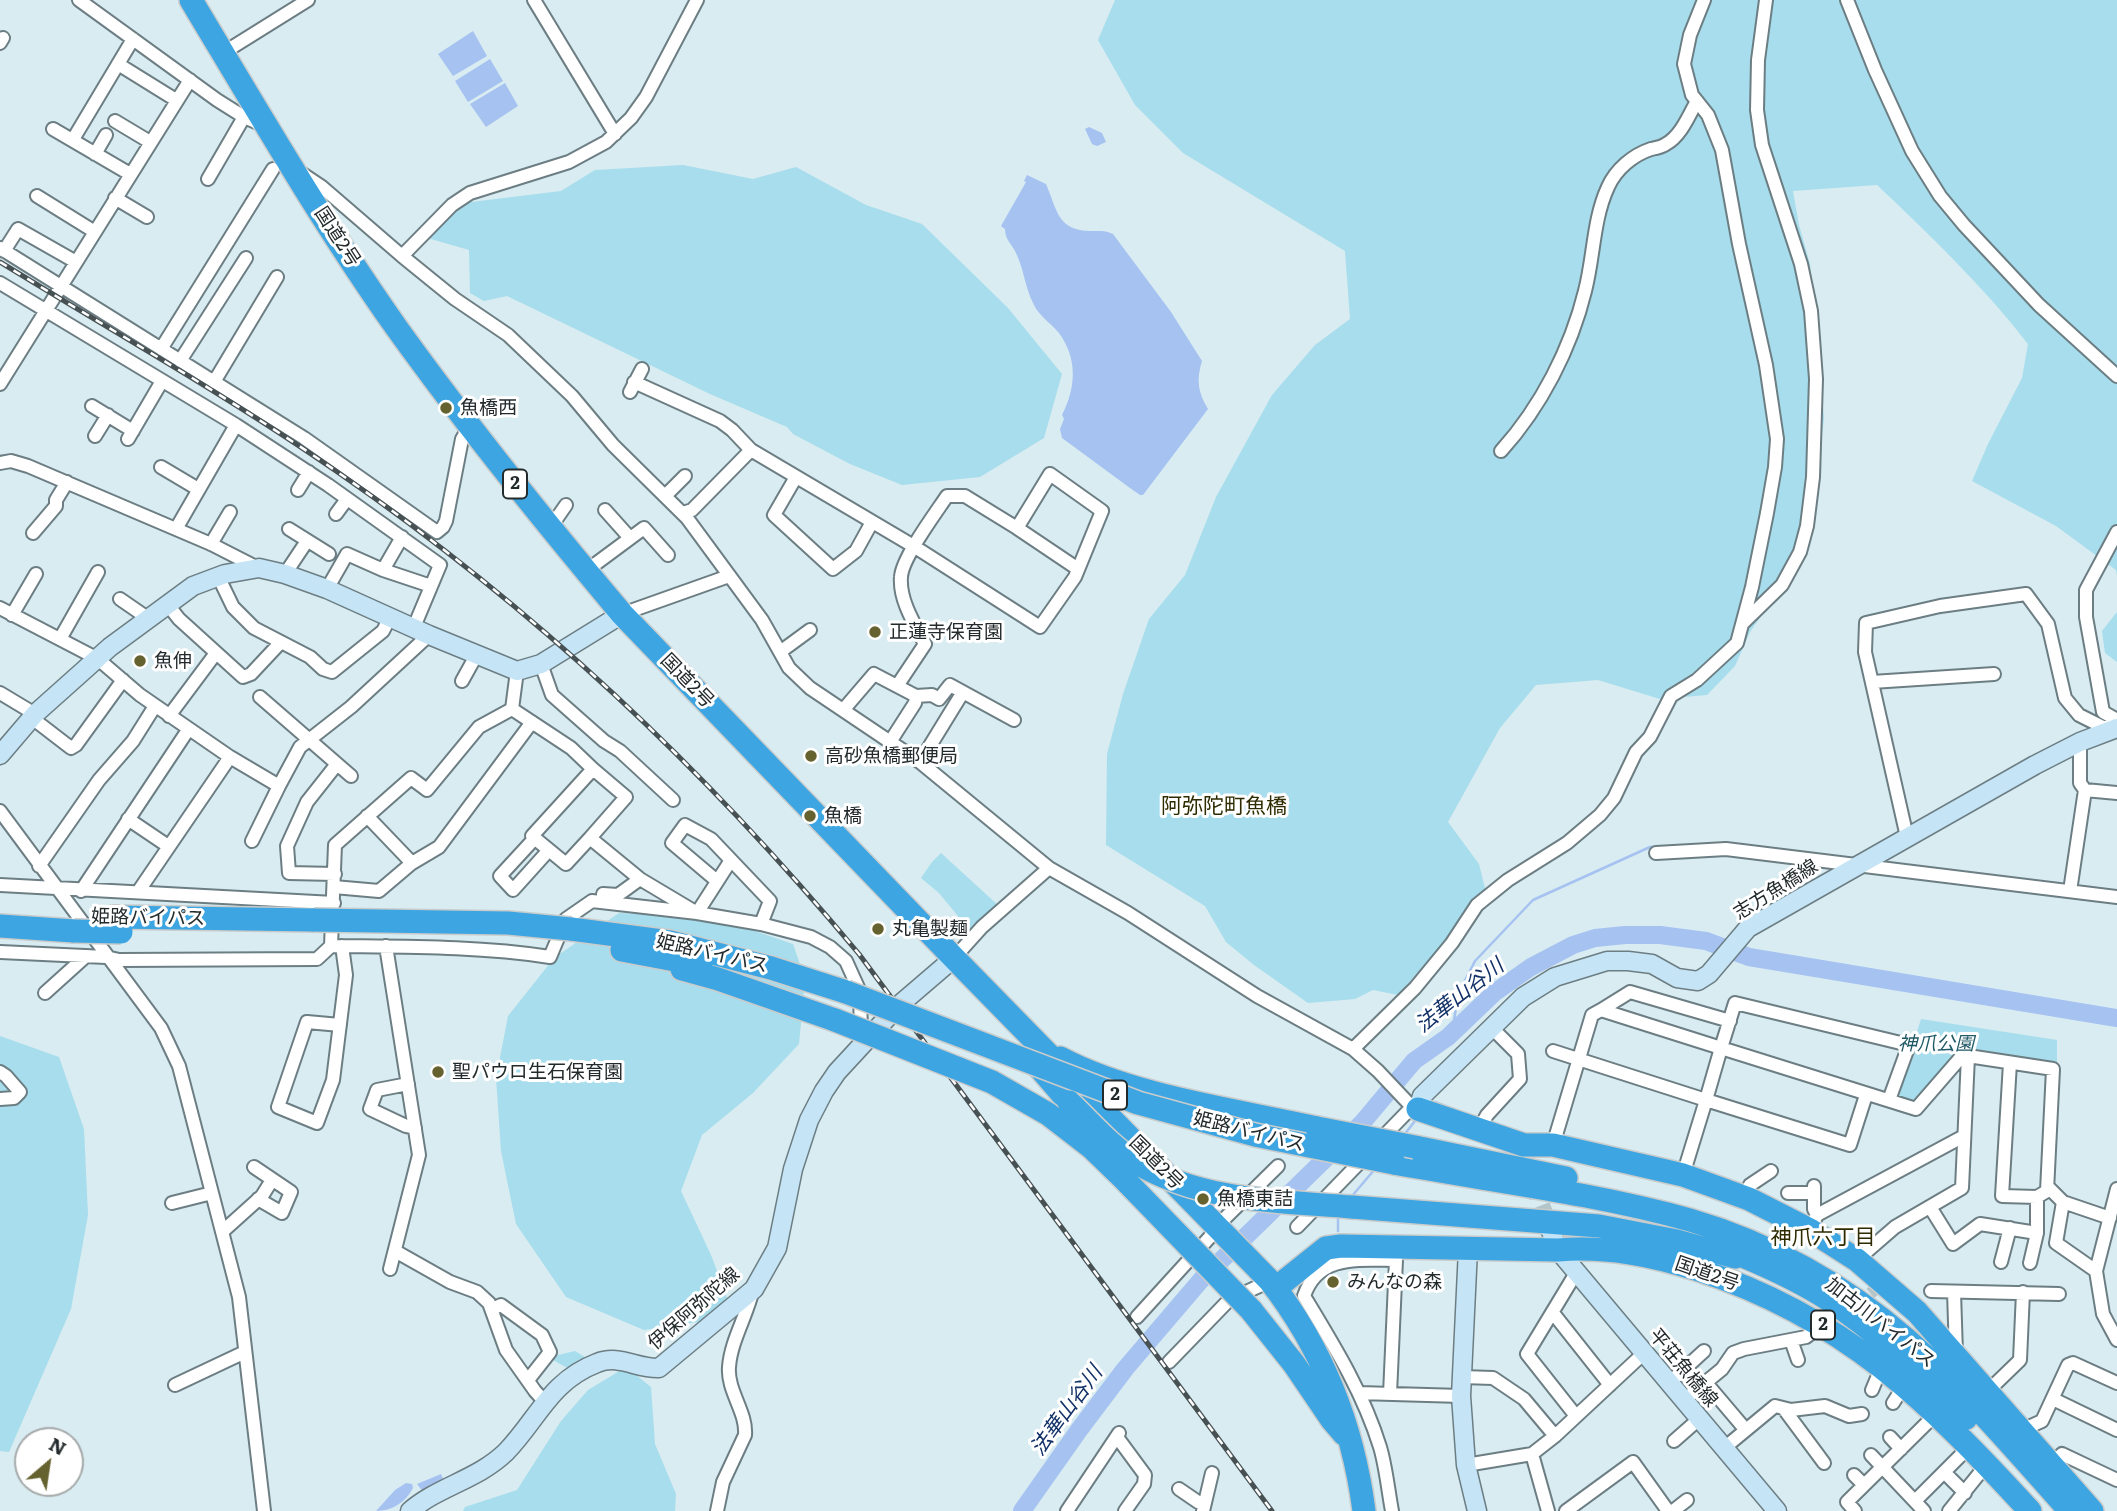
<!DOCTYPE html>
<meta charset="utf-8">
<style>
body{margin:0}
#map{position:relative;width:2117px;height:1511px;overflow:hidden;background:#d8ecf1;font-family:Literata,serif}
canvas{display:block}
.north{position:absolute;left:14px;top:1427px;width:70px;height:70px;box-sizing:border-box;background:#fff;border:2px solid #a7aaab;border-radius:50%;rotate:29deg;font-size:19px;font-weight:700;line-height:28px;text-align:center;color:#232a2c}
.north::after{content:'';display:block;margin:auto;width:24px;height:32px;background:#66622f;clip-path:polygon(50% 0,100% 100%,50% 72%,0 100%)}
</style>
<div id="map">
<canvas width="2117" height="1511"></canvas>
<div class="north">N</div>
</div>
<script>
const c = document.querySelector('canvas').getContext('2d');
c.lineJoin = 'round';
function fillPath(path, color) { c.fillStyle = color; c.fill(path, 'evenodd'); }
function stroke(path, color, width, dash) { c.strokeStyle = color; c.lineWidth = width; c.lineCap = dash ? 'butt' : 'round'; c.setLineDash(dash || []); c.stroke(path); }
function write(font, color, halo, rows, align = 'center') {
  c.font = font + ' Literata,"Noto Sans JP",serif'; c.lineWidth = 6; c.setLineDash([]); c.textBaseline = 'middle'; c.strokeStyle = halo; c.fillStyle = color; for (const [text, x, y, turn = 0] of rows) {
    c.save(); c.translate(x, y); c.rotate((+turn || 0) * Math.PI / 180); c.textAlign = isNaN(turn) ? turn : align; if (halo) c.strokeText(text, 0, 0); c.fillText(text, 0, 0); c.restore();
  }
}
fillPath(new Path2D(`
 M1115,0H2117V576L2116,570L2056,526L1972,481L1988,444L2022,378L2028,344C1983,286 1931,236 1877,185L1793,191L1799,225L1810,264L1824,418L1814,507L1802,558L1750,632L1735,666L1707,695L1660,699L1598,680L1536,685L1500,728L1448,822L1479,864L1489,905L1438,949L1398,995L1373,990L1355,999L1308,1003L1254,965L1226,942L1205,906L1106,845L1107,754L1123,694L1149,619L1185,575L1216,497L1272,395L1315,345L1350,319L1345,251L1183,153L1135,105L1098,40Z
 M683,165L753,179L796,167L866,205L922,224L1008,308L1062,374L1044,438L980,477L902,485L850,464L793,434L787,427L710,394L507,296L484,301L470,293L469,250L424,237L463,203L561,191L595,170Z
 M2117,612V662L2105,653L2102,631Z
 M941,853L1000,907L971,932L939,893L921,878L932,862Z
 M619,913L714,917L793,944L805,979L799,1044L753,1093L702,1135L681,1191L711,1255L729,1303L704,1321L644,1330L566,1297L516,1224L501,1151L496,1078L508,1016L554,958Z
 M1921,1019L2057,1040V1063L1967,1048L1954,1056L1918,1099L1909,1101L1897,1095Z
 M0,1036L59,1057L84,1129L88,1215L71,1309L9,1452L0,1451Z
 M575,1351L588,1359L569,1369L553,1360L558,1355Z
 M626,1367L651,1387L655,1444L676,1494L675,1511H463L465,1507L517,1490L561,1421L588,1390Z`), '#a7ddec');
fillPath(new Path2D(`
 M473,31L487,56L453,76L438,54Z
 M490,59L503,81L468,102L455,81Z
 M505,83L518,106L486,127L470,104Z
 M1089,127L1102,133L1106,142L1097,146L1092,144L1085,129Z
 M1027,175L1046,184C1057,209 1057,231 1091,231C1099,231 1105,230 1113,234L1171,312L1202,361C1196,380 1198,393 1208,409L1143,495H1140L1130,488L1062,438L1060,429L1064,419L1062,415C1076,388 1078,359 1059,333C1051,323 1039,316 1034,305C1025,288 1024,269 1016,253C1012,244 1005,240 1005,229L1001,226L1026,182L1024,181Z
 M441,1474L445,1483L424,1493L417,1484Z
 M406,1483L412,1484L413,1488C406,1502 392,1511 376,1511L395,1490Z`), '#a6c2f1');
stroke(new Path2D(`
 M1452,1034L1458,994L1475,961L1533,900L1650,847L1717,844
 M1435,1102L1456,1110
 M1404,1135L1415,1121
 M1352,1196L1375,1169
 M1338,1215V1231`), '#a6c2f1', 2.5);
stroke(new Path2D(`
 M1022,1511L1079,1430L1125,1369L1201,1280L1362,1123L1414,1061L1448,1037L1494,993L1531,967L1573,945L1595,938L1625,935H1660L1706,941L1749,957L2117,1018`), '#a6c2f1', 18);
stroke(new Path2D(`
 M1829,1328L1884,1282`), '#b4c5ca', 12, [12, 6]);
stroke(new Path2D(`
 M1522,1155L1550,1229`), '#b4c5ca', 18, [18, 9]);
const street = new Path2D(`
 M79,0L217,100L244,117L265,126
 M534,0L615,134
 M1847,0L1875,70L1912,151L1940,196L1964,225L2039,305L2117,376
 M0,43L3,38
 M223,53L308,0
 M118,64L176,100
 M115,121L150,142
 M53,129L130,174
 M75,136L133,39
 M95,154L106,135
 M301,173L322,187L402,256L455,299L508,335L572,396L613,445L687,518L762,620L789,668L810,688L920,762L1049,868L1128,913L1257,996L1353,1049L1378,1071L1412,1107L1418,1109
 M208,179L244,117
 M37,196L95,232
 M115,198L147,217
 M0,248L304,438L437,532L443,527L446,521L462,439L469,427
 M4,251L18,229L76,262
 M402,256L452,205L470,193L569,162L606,142L631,118L646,97L697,0
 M0,283L236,425L328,485L440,565L414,627
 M161,349L273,169
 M180,361L246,258
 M214,382L277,277
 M634,382L720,421L732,430L751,450
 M0,384L190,80
 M630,392L642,369
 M92,406L133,431
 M95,436L108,415
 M128,439L162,381
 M1501,451C1541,407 1571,348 1585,291C1594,257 1593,219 1608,187C1616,169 1633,155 1651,149C1656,148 1662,147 1666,144C1681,136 1689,115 1697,101
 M0,463L11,461L28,466L211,544L258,568
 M161,467L198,489
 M796,477L774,515L833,569L856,551L872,522
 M298,490L309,472
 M665,496L685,476
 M605,510L630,538
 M683,513L692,510L751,450L915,547L1040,627L1075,577L1102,511L1050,474L1017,528L965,496H947C935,514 902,558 901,577C899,600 915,625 925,644L897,686
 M336,514L347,499
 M550,528L566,505
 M1017,528L1078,569
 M176,529L236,425
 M289,529L329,554
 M2117,532L2086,590V617L2103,712L2117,720
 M33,533L56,506V500L67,482
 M211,544L230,512
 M383,570L402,537
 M586,571L644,528L668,555
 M285,574L307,541
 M218,576L233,607L254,628L310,657L323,669L332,672L383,631L390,617
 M327,589L347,554L383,570L431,586
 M120,599L149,619
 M168,605L179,619L243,677L251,674L281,642
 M0,608L98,659L140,695L230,757
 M622,614L729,576
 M12,615L36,574
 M1742,624L1782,585L1800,552L1807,526L1813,477L1816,379L1811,311L1801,264L1762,145L1757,110L1758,60L1766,0
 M60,639L98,572
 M780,652L810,630
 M541,664L552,695L604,741L620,751L673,800
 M517,671L512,709L571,748L593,769L532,836L566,864L590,838L640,879L697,913L761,924L811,937L830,947L846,961L860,992L861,1034
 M462,681L477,654
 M1872,682L1994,674
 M0,693L35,714
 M260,697L351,776
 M844,709L874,674L916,696L932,695L939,699L950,685L1014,720
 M169,716L216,653
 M32,718L71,748L76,745L123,680
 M890,742L915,703L916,696
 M920,762L963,692
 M2085,790L2117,793
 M0,811L161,1028L179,1066L239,1297L264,1511
 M367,816L412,863
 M128,819L168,846
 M1907,837L1865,652L1866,623L1940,606L2026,594L2048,624L2065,698L2079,715L2103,727H2115
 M535,838L500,876L513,890L549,850
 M590,838L626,797L593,769
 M252,841L279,786
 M1656,853L1726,849L2117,897
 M39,866L99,780L133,741L155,706
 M335,874L289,873L287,846L307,802L337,764
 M717,881L672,843L685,825L711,839L770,901L761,924
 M0,885L334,903
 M334,887L379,891L412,863L439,847L532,722
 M81,891L188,730
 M2070,891L2085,790L2080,783V742
 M138,892L230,757L279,786L300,747L351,707L429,635
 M603,894L618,895L640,879
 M331,946L335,845L411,778L427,790L479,727L512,709
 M386,946L419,1155L390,1269
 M0,952L106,957L119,960L317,959L331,946C405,947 477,946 550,957L566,919L592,901L697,913L731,860
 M954,958L982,927L1049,868
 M45,993L86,956
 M1601,1010L1630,992L1730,1021
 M340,1025L307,1022L278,1107L317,1123L333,1080L346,975L342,946
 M1353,1049L1415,988L1452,943L1477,905L1508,880L1567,843L1600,815L1614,798L1636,752L1650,737L1671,696L1697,680L1737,643L1752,587L1767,513L1775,467L1777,439L1766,365L1739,244L1722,150L1708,115L1692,95L1684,64L1690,35L1704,0
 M1553,1051L1706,1100L1683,1175
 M0,1072L6,1076L20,1092L14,1098L0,1099
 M408,1084L377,1090L370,1109L406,1126L415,1128
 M1889,1100L1909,1045L1735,1003L1721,1048L1916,1109L1962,1056H1968L2053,1069L2047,1191L2037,1197L2002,1196L2010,1063
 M1478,1131L1487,1115L1520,1079L1518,1054L1492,1028
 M1378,1142L1412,1107
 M1553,1145L1592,1015L1601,1010L1721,1048L1706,1100L1850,1145L1866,1095
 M254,1167L291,1192L282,1213L258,1199
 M1814,1186V1209L1817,1215
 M2048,1187L2063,1202L2056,1243L2096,1271L2117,1189
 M1788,1193H1814
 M1744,1197L1750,1185L1771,1171
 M2063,1202L2110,1218
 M172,1203L212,1193
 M1930,1207L1953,1244L1980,1224L2037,1233V1197
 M1218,1225L1278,1166
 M1297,1227L1366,1156
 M1810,1230L1817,1215L1964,1136
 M222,1232L262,1196L272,1180
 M395,1251L450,1282L477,1292L489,1303L506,1350L535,1391L545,1402
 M1857,1260L1895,1227L1962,1188L1968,1056
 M2001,1262L2010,1228
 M2030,1263L2037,1233
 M2096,1271L2103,1314L2117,1340
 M1931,1291L2059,1294
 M1954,1292L1956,1353
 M492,1309L501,1305L542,1335L550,1352L528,1380
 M1553,1313L1610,1385
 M1137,1317L1219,1227
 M1791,1340L1798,1360
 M1169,1362L1229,1300L1270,1281
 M1462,1377L1493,1378L1524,1399L1555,1436
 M1669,1383L1704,1351
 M1706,1383L1745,1429
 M175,1385L245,1352
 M1872,1390L1882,1366
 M1988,1391L2020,1360L2023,1292
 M1359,1393L1461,1396
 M1390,1394L1396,1260C1359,1260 1318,1254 1304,1296C1333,1344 1363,1392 1380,1447C1386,1467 1388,1490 1392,1511
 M2053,1399L2117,1430
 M1683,1401L1722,1369L1733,1353L1744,1349L1806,1337L1822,1325
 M1893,1403L1905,1384
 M1784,1409L1824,1463
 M1576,1416L1527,1354L1576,1273
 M2022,1430L2042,1421L2068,1365L2073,1363L2117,1383
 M1117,1437L1145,1475L1144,1484L1125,1511
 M1890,1437L1901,1449
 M1674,1441L1699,1419
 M1723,1449L1775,1406L1791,1410L1825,1406L1849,1416L1862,1414
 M1532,1454L1548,1511
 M1871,1455L1924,1511
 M1466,1465L1532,1454L1555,1436L1643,1354
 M2051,1465L2062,1454L2117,1480
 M1944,1472L1965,1493
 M1854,1475L1864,1485
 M1179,1489L1198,1502L1205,1503
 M1915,1501L1970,1446
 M717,1511L723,1482L745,1435C747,1412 727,1391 729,1367C731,1340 747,1316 753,1289
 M1067,1511L1119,1433
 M1203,1511L1212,1473
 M1566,1511L1633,1462L1668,1511
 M1673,1511L1687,1500
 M1855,1511L1847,1502L1937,1413
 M1949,1511L1987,1464`);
const secondary = new Path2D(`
 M0,755L35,714L110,647L193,586L225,574L259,568L285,574L327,589L429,635L517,671L541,664L622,614
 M1418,1109L1422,1096L1523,997L1555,977L1607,961H1628L1652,964L1677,978L1698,981L1709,974L1748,928L2035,765L2080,742L2117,728
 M1550,1229L1558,1250L1777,1511
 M1468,1249L1461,1396L1466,1465L1477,1511
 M410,1511C439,1486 477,1480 506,1452C538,1419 550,1381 597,1363C619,1354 637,1369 659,1368L754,1289L777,1248L793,1169L809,1120L824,1091L837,1072L898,1006L954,958`);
const highway = new Path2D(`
 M191,0C257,110 322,222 396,327C467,426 543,520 622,614L954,958L1270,1281C1323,1349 1353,1426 1364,1511
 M113,917L314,920
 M0,926L74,931
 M571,929L670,942L771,968L846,992
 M622,950L701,965
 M682,969L718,979L835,1020
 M1060,1058C1131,1096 1237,1110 1317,1128
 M1032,1059L1069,1102
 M1418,1109L1524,1145H1553L1683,1175L1749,1199L1810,1230L1857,1260L1917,1312L2092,1511
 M1415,1147L1566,1178
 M1394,1163C1492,1181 1593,1193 1690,1220C1769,1243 1844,1285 1906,1339C1966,1391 2017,1452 2070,1511
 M1352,1207L1599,1226L1677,1241L1735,1257
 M1721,1247C1756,1261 1791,1276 1823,1296C1876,1330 1922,1374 1966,1418
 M1276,1288L1326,1248L1341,1246L1558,1250C1607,1246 1652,1255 1699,1270C1844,1317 1930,1402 2030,1511
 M1251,1310L1294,1364L1332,1420L1344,1434`);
stroke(street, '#6c7e83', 16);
stroke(secondary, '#6c7e83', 21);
stroke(highway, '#cacccc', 26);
stroke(street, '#fff', 12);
stroke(secondary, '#c5e4f6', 18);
stroke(highway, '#3da5e1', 23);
const rail = new Path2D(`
 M0,262C112,331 228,396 336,471C536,609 704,768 859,954L1272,1511`);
stroke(rail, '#475154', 5);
stroke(rail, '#fff', 2.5, [8]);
const highwayBridge = new Path2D(`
 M314,920L508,923L571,929
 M74,931L121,932
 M846,992L1138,1103L1255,1135L1394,1163
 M835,1020L992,1082L1048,1114L1092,1148L1123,1178L1251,1310
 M1069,1102C1091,1123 1111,1147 1137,1163C1203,1202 1279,1201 1352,1207
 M1317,1128L1415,1147`);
stroke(highwayBridge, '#cacccc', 26, []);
stroke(highwayBridge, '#3da5e1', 23);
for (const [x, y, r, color] of [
 [446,408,7,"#66622f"],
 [875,632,7,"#66622f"],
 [140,661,7,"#66622f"],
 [811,756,7,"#66622f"],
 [810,816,7,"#66622f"],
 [878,929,7,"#66622f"],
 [438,1072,7,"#66622f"],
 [1203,1199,7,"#66622f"],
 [1333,1282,7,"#66622f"]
]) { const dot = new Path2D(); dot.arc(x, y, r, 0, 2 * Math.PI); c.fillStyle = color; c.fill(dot); stroke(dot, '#fff', 2.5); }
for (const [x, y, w] of [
 [515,484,24],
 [1115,1095,24],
 [1823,1325,24]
]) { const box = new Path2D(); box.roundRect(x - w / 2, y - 14.5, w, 29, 5); c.fillStyle = '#fff'; c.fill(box); stroke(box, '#232a2c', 2); }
write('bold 18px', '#232a2c', null, [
 ["2",515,484],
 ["2",1115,1095],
 ["2",1823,1325]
]);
write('19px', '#232a2c', '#fff', [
 ["国道2号",337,237,57],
 ["国道2号",687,681,46],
 ["志方魚橋線",1776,890,-32],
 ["姫路バイパス",148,918,1],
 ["姫路バイパス",712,954,13],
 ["姫路バイパス",1249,1132,14],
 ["国道2号",1156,1163,45],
 ["国道2号",1707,1274,19],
 ["伊保阿弥陀線",694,1309,-41],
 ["加古川バイパス",1880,1323,38],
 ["平荘魚橋線",1683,1368,50]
]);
write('19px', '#232a2c', '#fff', [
 ["魚橋西",460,408],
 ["正蓮寺保育園",889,632],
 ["魚伸",154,661],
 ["高砂魚橋郵便局",825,756],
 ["魚橋",824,816],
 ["丸亀製麺",892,929],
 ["聖パウロ生石保育園",452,1072],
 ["魚橋東詰",1217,1199],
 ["みんなの森",1347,1282]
], 'left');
write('italic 19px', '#215a67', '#fff', [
 ["神爪公園",1936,1044]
]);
write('21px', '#2e2b00', '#fff', [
 ["阿弥陀町魚橋",1224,807],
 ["神爪六丁目",1823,1238]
]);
write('italic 21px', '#123168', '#fff', [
 ["法華山谷川",1460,996,-38],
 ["法華山谷川",1067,1411,-54]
]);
</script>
